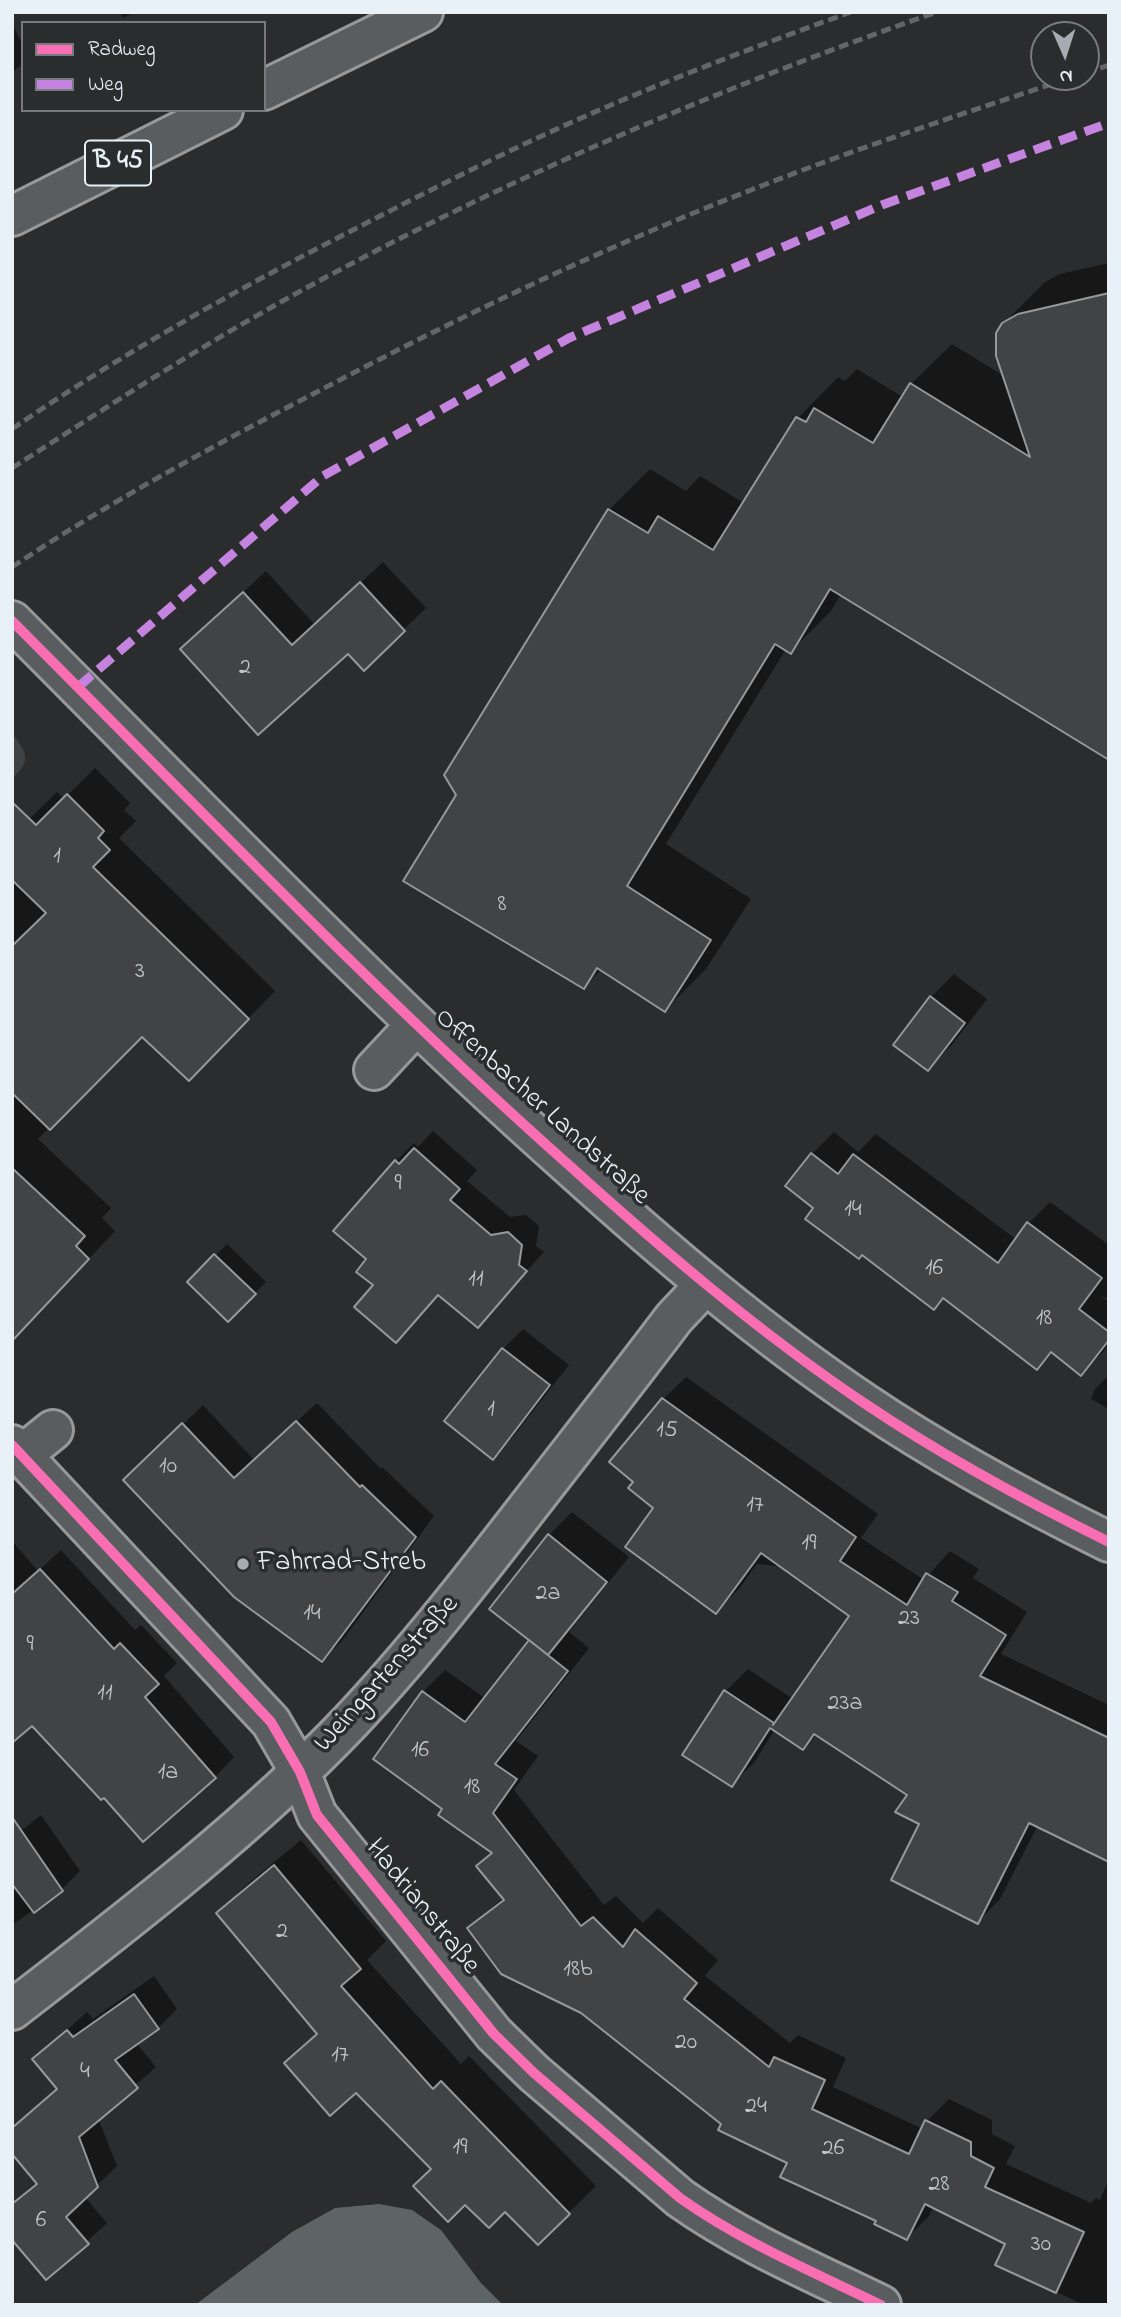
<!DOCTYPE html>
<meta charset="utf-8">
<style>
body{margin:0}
#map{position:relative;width:1121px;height:2317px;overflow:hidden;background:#2b2c2d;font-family:"Indie Flower",sans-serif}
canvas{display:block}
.frame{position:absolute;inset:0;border:14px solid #e8f1f8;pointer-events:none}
.legend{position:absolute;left:21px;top:21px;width:245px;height:91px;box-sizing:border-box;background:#2a2d2e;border:2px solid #767b7f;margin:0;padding:9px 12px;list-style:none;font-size:21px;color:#e8f1f8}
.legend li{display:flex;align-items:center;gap:14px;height:35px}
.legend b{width:35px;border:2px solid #767b7f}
.north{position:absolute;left:1030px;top:21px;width:70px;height:70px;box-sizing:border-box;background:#2a2d2e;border:2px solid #767b7f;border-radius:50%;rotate:177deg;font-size:19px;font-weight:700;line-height:28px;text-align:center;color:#e8f1f8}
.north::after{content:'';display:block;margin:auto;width:24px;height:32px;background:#a6acb1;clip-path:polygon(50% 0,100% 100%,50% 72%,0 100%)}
</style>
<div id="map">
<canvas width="1121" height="2317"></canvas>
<div class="frame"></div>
<ul class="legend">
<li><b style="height:9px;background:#f96db3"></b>Radweg</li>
<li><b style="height:9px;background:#c483df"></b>Weg</li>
</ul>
<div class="north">N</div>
</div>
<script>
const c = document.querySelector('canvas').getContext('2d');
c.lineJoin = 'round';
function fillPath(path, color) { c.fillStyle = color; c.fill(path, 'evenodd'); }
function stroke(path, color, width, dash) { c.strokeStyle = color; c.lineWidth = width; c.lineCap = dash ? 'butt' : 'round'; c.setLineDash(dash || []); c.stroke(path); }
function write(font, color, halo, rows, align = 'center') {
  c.font = font + ' "Indie Flower",sans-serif'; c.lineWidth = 7; c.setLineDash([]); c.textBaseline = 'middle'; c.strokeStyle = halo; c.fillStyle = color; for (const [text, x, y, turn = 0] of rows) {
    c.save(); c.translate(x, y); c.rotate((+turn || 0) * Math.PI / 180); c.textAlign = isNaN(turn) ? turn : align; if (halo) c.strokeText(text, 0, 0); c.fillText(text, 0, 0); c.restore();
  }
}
fillPath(new Path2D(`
 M12,733C27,753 32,761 12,778Z`), '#3f4244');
fillPath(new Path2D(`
 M379,2204L412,2210L441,2230L481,2283L503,2305H195L292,2232L335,2208Z`), '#5e6365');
fillPath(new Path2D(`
 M120,12H135L123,18Z
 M12,24L23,45V64L12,72Z
 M1109,263V759L841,594L831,611L790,652L786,649L666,844L751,899L706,969L665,1010L602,969L584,986L458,795L609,510L650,469L686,491L700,476L744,503L798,418L838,377L845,381L857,369L903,397L911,384L952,344L1004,376L1003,324L1045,282L1060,274Z
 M383,562L426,608L364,668L348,652L182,649L266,571L315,625Z
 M95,768L130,803L124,810L136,821L119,838L275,991L189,1079L142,1034L38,1139L111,1208L102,1218L115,1231L53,1297L12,1312V836L57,792L64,799Z
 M954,974L987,999L951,1046L928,1069L931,997Z
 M433,1131L477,1170L467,1181L510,1217L526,1215L539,1226L536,1246L544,1252L478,1325L439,1293L375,1285L369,1259L396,1161L414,1143L418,1147Z
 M834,1132L858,1152L876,1134L1017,1240L1029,1223L1050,1202L1109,1245V1298L1101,1297L1109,1301V1344L1103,1352L1081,1373L1053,1352L1037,1368L944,1297L934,1307L788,1186L812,1154Z
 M227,1244L266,1282L228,1320L190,1282Z
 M523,1329L569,1365L512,1438L493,1457L503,1349Z
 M1109,1375V1409L1091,1399L1095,1389Z
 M686,1377L878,1514L861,1538L924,1580L950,1551L979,1569L973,1578L1027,1612L1001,1654L1109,1705V1860L1038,1825L1000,1899L978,1922L921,1823L910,1795L817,1734L803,1748L775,1729L754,1763L731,1785L726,1691L748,1669L793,1699L851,1616L783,1567L757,1564L739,1589L716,1611L655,1508L635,1482L663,1399Z
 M317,1403L381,1469L382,1467L434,1516L342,1641L322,1660L145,1461L203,1405L254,1460Z
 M572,1512L629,1557L569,1632L589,1648L516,1741L538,1756L514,1790L604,1905L616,1896L643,1923L658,1908L718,1960L705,1976L790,2043L798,2035L846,2058L833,2087L923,2129L927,2121L949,2099L992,2120V2134L1015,2146L1006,2164L1091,2203L1096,2198L1100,2200L1109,2179V2305H1084L998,2264L1007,2243L934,2206L929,2216L907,2238L789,2163L723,2124L582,2011L469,1928L504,1897L479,1866L493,1852L445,1808L423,1692L445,1670L485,1698L532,1640L549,1535Z
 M12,1541L38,1571L61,1550L135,1630L141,1625L177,1663L164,1676L234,1757L215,1777L32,1723L12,1741Z
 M41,1815L80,1871L62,1889L12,1925V1838Z
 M301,1840L386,1941L367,1960L461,2064L469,2056L596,2186L538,2243L505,2210L433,2168L356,2091L286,2063L318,2032L218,1913L244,1887Z
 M154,1976L177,2009L158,2028L136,2043L156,2067L98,2118L117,2166L85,2197L107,2223L47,2278L12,2237V2204L38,2182L12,2129L58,2088L35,2059L87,2012L93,2019Z`), '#0007');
const building = new Path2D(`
 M1109,293V760L830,589L791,654L775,644L627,886L711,940L665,1012L597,968L584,989L403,881L456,795L444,775L608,509L648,533L658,516L713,550L796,417L806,422L814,408L873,443L910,383L1030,457L996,356V333L1002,323L1018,314Z
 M360,582L405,631L364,671L348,654L258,735L180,649L243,592L292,645Z
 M67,794L104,831L98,838L110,850L93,867L249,1019L189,1081L142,1037L50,1130L12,1093V946L46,913L12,880V802L36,825Z
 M930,996L965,1023L928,1071L893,1045Z
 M414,1148L460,1189L450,1200L491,1235L508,1232L522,1245L519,1265L527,1271L478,1328L438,1295L396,1343L354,1307L373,1285L356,1272L366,1259L333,1231L395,1160L399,1164Z
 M811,1153L838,1174L853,1154L998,1263L1027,1222L1102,1278L1079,1309L1109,1332V1340L1081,1376L1051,1352L1037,1370L943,1298L934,1310L862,1255L859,1259L805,1219L813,1208L785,1186Z
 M12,1168L85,1236L76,1246L89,1259L12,1341Z
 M214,1254L256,1294L228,1322L187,1282Z
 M502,1348L550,1385L493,1460L444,1421Z
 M662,1398L856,1537L840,1561L907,1605L926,1573L958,1592L952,1601L1006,1635L980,1676L1109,1738V1862L1029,1823L978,1924L891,1880L919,1824L895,1812L907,1795L814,1734L803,1750L770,1728L732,1787L682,1755L724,1690L774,1723L773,1725L849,1616L761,1553L716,1614L625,1547L653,1508L628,1488L633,1482L609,1462Z
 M296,1421L360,1487L362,1485L416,1537L322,1662L234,1597L123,1480L182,1423L234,1478Z
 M548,1534L607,1582L548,1655L489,1609Z
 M40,1569L114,1649L120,1643L159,1684L145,1697L216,1778L143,1842L104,1798L101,1800L32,1726L12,1743V1594Z
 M529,1640L568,1671L495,1764L517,1779L493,1813L581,1926L593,1917L623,1947L635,1929L697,1983L684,1999L769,2067L774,2057L825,2080L812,2109L909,2154L925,2120L971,2142V2156L994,2168L985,2187L1084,2232L1056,2293L995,2265L1005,2244L925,2204L907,2240L874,2224L876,2221L780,2177L787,2163L718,2130L721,2124L581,2013L501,1974L467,1928L504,1900L476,1866L492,1853L438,1815L442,1809L373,1759L422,1691L465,1722Z
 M12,1817L63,1891L34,1913L12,1884Z
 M274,1865L361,1969L341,1986L433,2089L441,2081L570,2214L538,2245L505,2212L489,2228L465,2205L448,2222L413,2186L431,2169L356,2093L330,2116L284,2063L317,2034L216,1913Z
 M134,1994L159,2029L115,2060L138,2088L79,2137L98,2187L66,2217L89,2244L46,2280L12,2240V2204L37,2184L12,2154V2128L57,2089L32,2059L67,2030L73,2037Z`);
fillPath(building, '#424344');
stroke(building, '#96989a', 2);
const minor = new Path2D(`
 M374,1070L416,1025
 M12,1445L271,1722L300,1772L317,1815L494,2034L534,2073L680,2198C742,2242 813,2272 881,2305
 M22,1455L53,1430
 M12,2010C127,1921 250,1827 350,1722C415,1653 474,1577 532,1502C580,1440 628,1379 674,1318L706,1284`);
const major = new Path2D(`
 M264,90L423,12
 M12,216L223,110
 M12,621C196,805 376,994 571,1167C664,1251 760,1333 864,1403C941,1455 1026,1501 1109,1542`);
stroke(minor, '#96989a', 44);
stroke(major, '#96989a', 44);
stroke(minor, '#5a5d60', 38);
stroke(major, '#5a5d60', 38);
stroke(new Path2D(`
 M1086,73L1109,65
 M12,429C120,355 234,291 351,231C434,188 518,145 604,108C685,73 768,42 851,12
 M12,468C98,413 183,357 272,307C481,189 711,91 937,12
 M12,567C108,503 211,447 313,394C455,319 602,248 751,190C857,148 965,113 1073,77`), '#636566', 5, [10, 5]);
stroke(new Path2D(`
 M78,687L323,476L569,338L882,205L1109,123`), '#c483df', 9, [18, 9]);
stroke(new Path2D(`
 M12,621C196,805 376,994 571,1167C664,1251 760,1333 864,1403C941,1455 1026,1501 1109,1542
 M12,1445L271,1722L300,1772L317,1815L494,2034L534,2073L680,2198C742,2242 813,2272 881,2305`), '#f96db3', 10);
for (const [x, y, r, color] of [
 [243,1564,7,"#a6acb1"]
]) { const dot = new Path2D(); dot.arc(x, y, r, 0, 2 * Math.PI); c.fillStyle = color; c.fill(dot); stroke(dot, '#2a2d2e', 2.5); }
write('24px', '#bec6cb', null, [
 ["2",245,669],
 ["1",57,858],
 ["8",502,906],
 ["3",140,973],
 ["9",398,1185],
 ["14",853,1211],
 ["16",934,1270],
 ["11",476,1281],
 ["18",1044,1320],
 ["1",491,1411],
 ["15",667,1432],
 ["10",168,1468],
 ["17",755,1507],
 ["19",809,1545],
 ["2a",548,1595],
 ["14",312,1615],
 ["23",909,1620],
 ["9",30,1646],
 ["11",105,1695],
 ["23a",845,1705],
 ["16",420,1752],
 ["1a",168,1774],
 ["18",472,1789],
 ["2",282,1933],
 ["18b",578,1971],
 ["20",686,2044],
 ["17",340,2057],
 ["4",85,2073],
 ["24",756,2108],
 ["19",460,2149],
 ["26",833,2150],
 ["28",939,2186],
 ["6",41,2222],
 ["30",1041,2246]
]);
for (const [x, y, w] of [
 [118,163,66]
]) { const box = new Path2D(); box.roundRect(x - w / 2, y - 22.5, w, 45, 5); c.fillStyle = '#2a2d2e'; c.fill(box); stroke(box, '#e8f1f8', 2); }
write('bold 26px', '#e8f1f8', null, [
 ["B 45",118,163]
]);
write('28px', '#e8f1f8', '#2a2d2e', [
 ["Offenbacher Landstraße",541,1108,42],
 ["Weingartenstraße",388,1675,-48],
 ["Hadrianstraße",421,1908,51]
]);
write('28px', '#e8f1f8', '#2a2d2e', [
 ["Fahrrad-Streb",257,1564]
], 'left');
</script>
